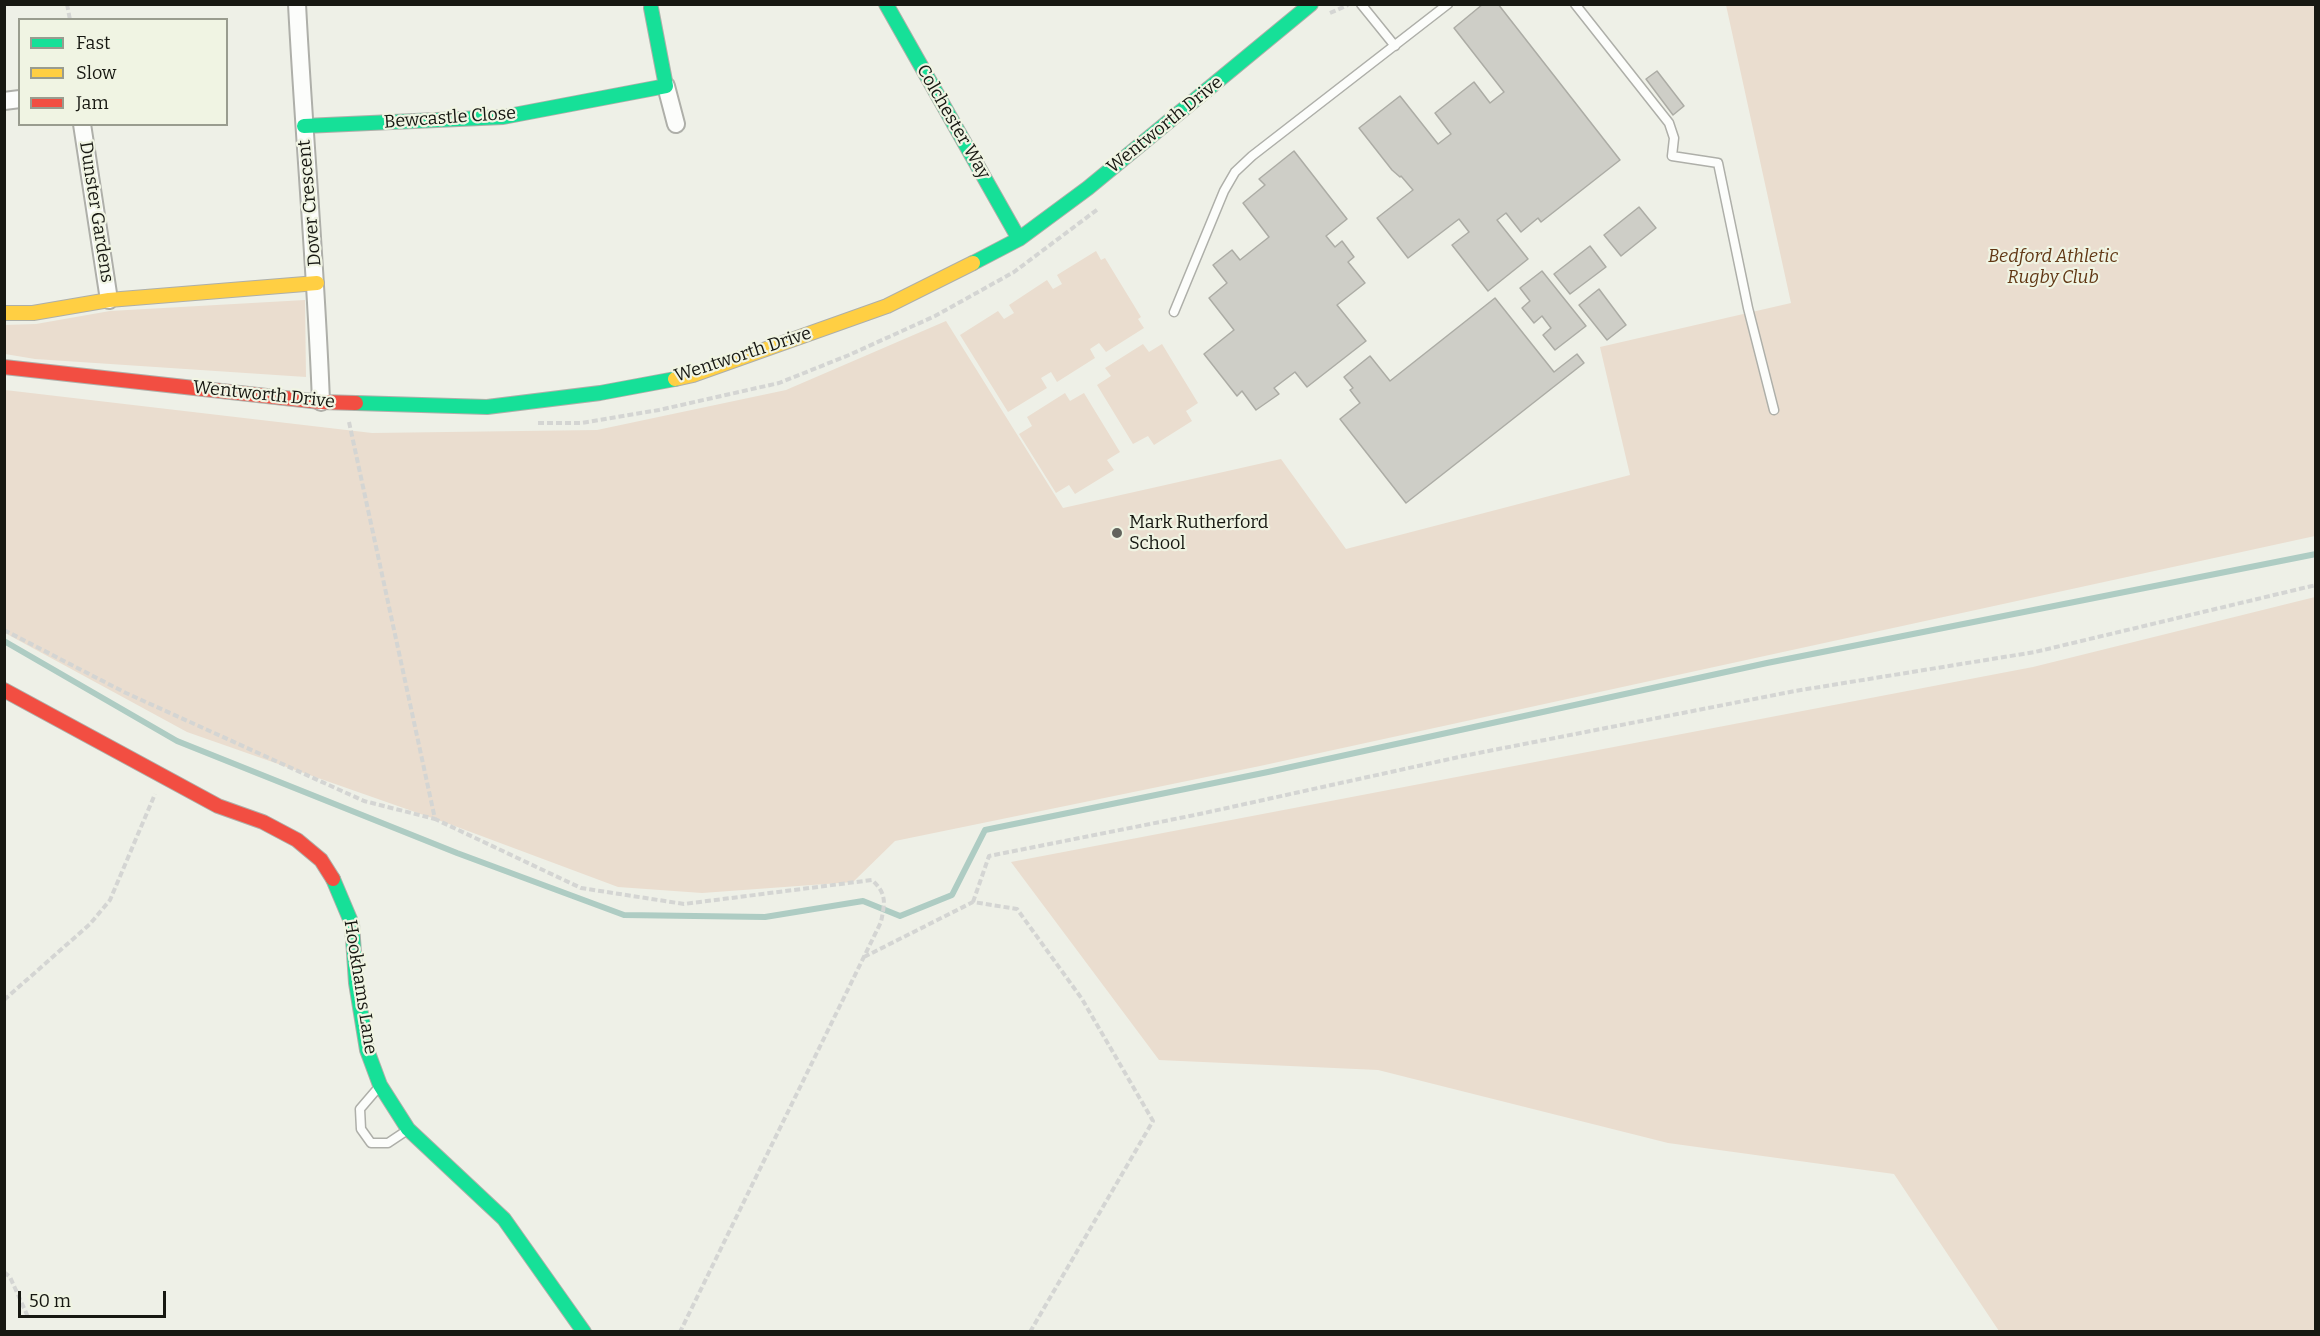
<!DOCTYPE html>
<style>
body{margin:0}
#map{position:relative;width:2320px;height:1336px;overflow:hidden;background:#eef0e7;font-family:Bitter,serif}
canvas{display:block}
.frame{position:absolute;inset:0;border:6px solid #171812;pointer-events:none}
.legend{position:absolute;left:18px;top:18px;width:210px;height:108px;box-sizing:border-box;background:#f0f4e3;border:2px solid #999c8f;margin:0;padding:8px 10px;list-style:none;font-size:18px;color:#171812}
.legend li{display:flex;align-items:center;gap:12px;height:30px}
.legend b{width:30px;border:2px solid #999c8f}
.scale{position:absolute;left:18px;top:1291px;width:148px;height:27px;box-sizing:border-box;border:3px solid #171812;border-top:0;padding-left:8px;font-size:18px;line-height:21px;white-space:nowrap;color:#171812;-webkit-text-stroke:4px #f0f4e3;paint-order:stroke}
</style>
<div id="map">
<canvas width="2320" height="1336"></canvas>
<div class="frame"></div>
<ul class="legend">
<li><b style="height:8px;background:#16e098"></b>Fast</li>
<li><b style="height:8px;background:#ffcf43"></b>Slow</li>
<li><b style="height:8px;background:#f24e42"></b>Jam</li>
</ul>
<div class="scale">50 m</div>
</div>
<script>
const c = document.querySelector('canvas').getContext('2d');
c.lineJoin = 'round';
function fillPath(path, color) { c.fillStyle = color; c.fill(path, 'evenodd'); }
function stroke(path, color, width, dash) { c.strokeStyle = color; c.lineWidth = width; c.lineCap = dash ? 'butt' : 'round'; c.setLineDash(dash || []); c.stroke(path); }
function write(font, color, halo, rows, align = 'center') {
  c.font = font + ' Bitter,serif'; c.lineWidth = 4.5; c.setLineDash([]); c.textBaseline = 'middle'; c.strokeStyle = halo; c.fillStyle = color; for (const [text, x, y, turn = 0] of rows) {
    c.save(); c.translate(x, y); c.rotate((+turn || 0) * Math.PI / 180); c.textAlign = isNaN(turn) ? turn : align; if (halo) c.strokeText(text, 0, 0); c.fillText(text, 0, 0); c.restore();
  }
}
fillPath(new Path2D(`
 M1726,5H2315V536L1260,766L895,841L853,882L702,893L618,887L452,825L187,732L5,633V390L372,433L597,430L786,390L946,321L1063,508L1281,459L1346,549L1630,475L1600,347L1791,303Z
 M1096,251L1101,260L1105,258L1141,317L1138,319L1144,328L1106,352L1099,343L1090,349L1095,358L1057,382L1051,372L1041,378L1047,388L1008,412L960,335L998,311L1004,319L1014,313L1009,305L1047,280L1053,289L1062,284L1057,275Z
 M305,300L306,377L35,359L5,354L4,325L36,324L110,311Z
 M1143,344L1149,352L1162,344L1198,403L1186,411L1192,421L1154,445L1148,436L1133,444L1097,385L1111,376L1105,368Z
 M1065,393L1070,401L1084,393L1120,452L1107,460L1114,470L1075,494L1069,485L1056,493L1019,434L1032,426L1027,417Z
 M2315,597V1331H1999L1894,1174L1668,1143L1378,1070L1159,1060L1011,862L2033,667Z`), '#eaddcf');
stroke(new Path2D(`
 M4,641L177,741L457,853L624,915L765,917L863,901L900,916L952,895L985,830L1268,772L1767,663L2316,554`), '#aeccc3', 6);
const building = new Path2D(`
 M1483,4H1498L1620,160L1541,222L1538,218L1521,232L1506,213L1497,220L1528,259L1488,291L1452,245L1469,232L1459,219L1408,258L1377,218L1413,190L1401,176L1400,177L1392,170L1359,128L1400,96L1438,144L1451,134L1435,113L1474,82L1490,103L1504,92L1454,28Z
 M1657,71L1684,106L1673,115L1646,79Z
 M1294,151L1347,219L1326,236L1335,247L1342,241L1354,257L1348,262L1365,283L1337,305L1366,341L1307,387L1295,372L1274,388L1279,394L1256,410L1242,391L1237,396L1204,354L1234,330L1209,298L1227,283L1213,265L1232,250L1240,260L1269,237L1243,203L1265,185L1259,179Z
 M1639,207L1656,228L1621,256L1604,235Z
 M1590,246L1606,267L1570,294L1554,274Z
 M1542,271L1586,326L1555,350L1543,335L1551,328L1542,316L1534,323L1522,308L1530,301L1520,288Z
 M1599,289L1626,325L1607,340L1579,305Z
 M1495,298L1554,372L1577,354L1584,363L1406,503L1340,419L1360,403L1350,390L1353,388L1344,377L1370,356L1390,381Z`);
fillPath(building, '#cecec7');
stroke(building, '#acaca5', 1.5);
const lane = new Path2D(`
 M1361,4L1395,46
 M1575,4L1669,123L1674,138L1672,156L1718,163L1748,308L1774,410
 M1174,312L1224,191L1235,172L1252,156L1448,4
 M378,1088L360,1109L361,1129L371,1143H388L406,1131`);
const street = new Path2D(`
 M297,4C304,137 316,269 321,402
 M666,86L676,124
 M4,101L20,99
 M82,124L109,300`);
const fast = new Path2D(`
 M886,4L1019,239
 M304,126L503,117L666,86L651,8
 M973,263L1019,239L1088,188L1311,4
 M356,403L487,407L600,393L675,379
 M333,879L352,924L356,983L367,1050L380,1085L408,1129L504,1219L584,1332`);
const slow = new Path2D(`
 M4,313H33L109,300L317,283
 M675,379L693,375L887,306L973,263`);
const jam = new Path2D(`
 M4,367L321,402L356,403
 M4,690L218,806L263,822L297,840L321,860L333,879`);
stroke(lane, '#aeafa9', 11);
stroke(street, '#aeafa9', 20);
stroke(fast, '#aeafa9', 16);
stroke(slow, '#aeafa9', 16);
stroke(jam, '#aeafa9', 16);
stroke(new Path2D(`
 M67,4L70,20
 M1330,13L1348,5
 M349,422L435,819L581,888L684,904L872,880C887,894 885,902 881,922L680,1332
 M538,423H582L659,410L779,383L849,355L935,316L1014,272L1098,209
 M4,630L126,693L364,801L435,819
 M973,902L989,856L1195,815L1468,755L1795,691L2035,652L2316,585
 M864,957L973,902L1017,909L1082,999L1153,1121L1030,1332
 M4,1000L90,924L110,900L155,794
 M4,1272L10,1277L28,1317`), '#d4d5d3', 4, [6, 3]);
stroke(lane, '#fcfdfb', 8);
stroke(street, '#fcfdfb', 16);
stroke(fast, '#16e098', 14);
stroke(slow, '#ffcf43', 14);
stroke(jam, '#f24e42', 14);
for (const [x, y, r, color] of [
 [1117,533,6,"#62645d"]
]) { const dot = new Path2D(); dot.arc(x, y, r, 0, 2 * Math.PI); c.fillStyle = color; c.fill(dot); stroke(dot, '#f0f4e3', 2); }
write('18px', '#171812', '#f0f4e3', [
 ["Bewcastle Close",450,118,-4],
 ["Colchester Way",953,122,60],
 ["Wentworth Drive",1165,125,-39],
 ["Dover Crescent",310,203,-95],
 ["Dunster Gardens",96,212,81],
 ["Wentworth Drive",743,355,-18],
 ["Wentworth Drive",264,395,6],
 ["Hookhams Lane",360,987,81]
]);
write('italic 18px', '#613714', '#f0f4e3', [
 ["Bedford Athletic",2053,257],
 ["Rugby Club",2053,278]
]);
write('18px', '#171812', '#f0f4e3', [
 ["Mark Rutherford",1129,523],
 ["School",1129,544]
], 'left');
</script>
